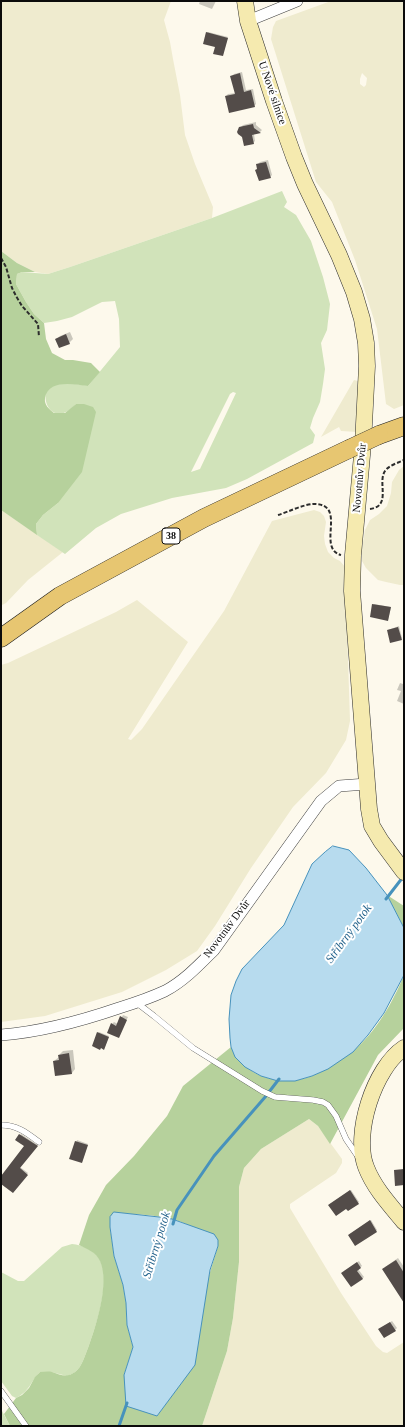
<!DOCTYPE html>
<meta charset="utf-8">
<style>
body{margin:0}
#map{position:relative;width:405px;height:1427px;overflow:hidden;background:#fdf9ec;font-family:"Times New Roman",serif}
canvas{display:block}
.frame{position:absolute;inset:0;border:2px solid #0b0b0b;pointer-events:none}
</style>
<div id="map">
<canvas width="405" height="1427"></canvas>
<div class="frame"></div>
</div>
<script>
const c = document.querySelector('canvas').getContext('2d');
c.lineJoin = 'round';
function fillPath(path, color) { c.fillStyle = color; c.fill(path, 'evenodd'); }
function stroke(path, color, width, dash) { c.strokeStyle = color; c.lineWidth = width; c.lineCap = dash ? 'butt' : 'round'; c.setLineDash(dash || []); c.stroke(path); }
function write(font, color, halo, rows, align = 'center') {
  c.font = font + ' "Times New Roman",serif'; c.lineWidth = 4; c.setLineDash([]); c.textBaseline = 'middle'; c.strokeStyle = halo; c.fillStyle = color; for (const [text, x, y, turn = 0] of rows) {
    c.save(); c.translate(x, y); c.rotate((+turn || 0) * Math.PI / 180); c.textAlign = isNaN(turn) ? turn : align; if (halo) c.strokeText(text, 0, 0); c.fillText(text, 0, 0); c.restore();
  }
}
fillPath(new Path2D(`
 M1,1H171L164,20L170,42L173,59L180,95L185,135L195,164L213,207L212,218L70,267L48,274L35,272L17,263L1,251Z
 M331,1H404V405L394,409L386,404L377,329L355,260L332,202L316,182L271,39L273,27L276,21ZM362,73L367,78L366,85L364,87L360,84V79Z
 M354,380L358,381L359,402L357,432L341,431L339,427L321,437Z
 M404,466V585H400L386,582L378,580L366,568L362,561V548L365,530L370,520L379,514L387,506L391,493L392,482L399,470Z
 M1,510L63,552L28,580L6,603L2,605Z
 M314,510L320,512L324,516L326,522L324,536L325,544L328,552L334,558L340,561L346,568V598L350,721L346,740L326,773L293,807L251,868L215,926L197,951L166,970L122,992L45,1016L1,1022V665L8,663L116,612L137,600L188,642L128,739L131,740L142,729L224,611L272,521Z
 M309,1119L318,1126L342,1159V1163L336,1173L290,1204V1208L341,1293L376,1346L383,1352L387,1353L404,1342V1426H202L227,1351L233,1318L239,1262V1187L244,1168L261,1149Z`), '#efebcf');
fillPath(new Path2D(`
 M282,191L287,202L284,207L296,215L311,241L323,277L330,304L327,330L321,343L325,369L323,384L320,402L313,418L310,428L315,435L313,443L247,479L226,488L172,498L121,514L96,528L65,554L37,535L36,524L43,515L58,503L76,404C73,407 70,410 66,412C48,422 37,390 54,385C65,382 77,384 88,386L120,347L119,319L115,301L102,302L72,317L57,321L44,323L34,314L26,302L16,284L17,274L22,272L48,274L70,267L212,218ZM233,392L236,393L200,469L191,472L230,394Z
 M72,1244C82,1245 95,1250 100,1260C111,1282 96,1326 88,1348C85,1355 82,1367 75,1372C73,1374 69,1375 67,1376L51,1372H40C30,1382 30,1391 16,1398L12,1396L1,1381V1272L18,1281H24L62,1247Z
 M1,1409L10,1426H1Z`), '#d1e3ba');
fillPath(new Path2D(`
 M1,251L17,263L35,272H22L17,274L16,284L26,302L34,314L44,323L46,339L52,353L65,360H73L91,363L100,372L88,386C74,384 48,379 45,398C44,405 49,409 54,413H65L76,404H84L93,407L96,412L82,472L58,503L43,515L36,524L37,535L1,510Z
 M387,895L404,906V928Z
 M404,975V1028L378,1055L330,1144L318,1126L309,1119L261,1149L244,1168L239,1187V1262L233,1318L227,1351L202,1426H10L4,1414L16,1398L22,1395L29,1388L35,1377L40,1372C44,1372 48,1371 52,1372C61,1375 67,1378 75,1372C82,1367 85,1355 88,1348C96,1326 110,1283 100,1261C96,1252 87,1249 79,1245L89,1215L106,1185L134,1156L167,1116L183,1086L231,1047C244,1077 282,1088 312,1076C320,1073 328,1067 335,1062C341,1059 348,1056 353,1051C376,1032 393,1002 404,975ZM115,1213C139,1215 168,1214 190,1226C200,1231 209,1240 218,1246L173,1393L157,1416L124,1375L133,1347L127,1325L126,1303L123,1285L114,1256L110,1227Z`), '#b6d19c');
const water = new Path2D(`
 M333,846L349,850L366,868L387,895L404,928V975L384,1013L368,1035L353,1052L328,1069L312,1076L295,1081H278L261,1076L245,1067L235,1057L231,1047L230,1038L229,1019L231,995L236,981L242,969L284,925L312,864L325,852Z
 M114,1212L159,1217L172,1219L214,1234L218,1240V1246L210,1270L195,1365L157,1416L126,1406L124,1375L133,1347L127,1325L126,1303L123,1285L114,1256L110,1227V1217Z`);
fillPath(water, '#b7dbee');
stroke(water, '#4792bc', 1);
fillPath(new Path2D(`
 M200,1H216L212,9L199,4Z
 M207,32H208L228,37L223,54Z
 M242,72L246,90L253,89L256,104L254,106L226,96L228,94L236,93L232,76L234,74Z
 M256,122V125L262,130L260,132L254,134L255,141L253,143L240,128L243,125Z
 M268,160L272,175L270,177L258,168L257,165L260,162Z
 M70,332L73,339L69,343L56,339L60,336Z
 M374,604L391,607L388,620L373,605Z
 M399,626L402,638L401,639L388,630Z
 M400,683L403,684L404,683V704L397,701L401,691L397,690Z
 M123,1015L128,1017L118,1037L112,1024L114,1022L118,1024Z
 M99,1032L109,1036L104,1049L98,1033Z
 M73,1050L75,1069L72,1073L56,1075L54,1061L59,1057V1055L63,1051Z
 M21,1134L38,1145L20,1167L28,1173L13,1192L1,1180V1178L25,1146L16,1140Z
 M77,1140L88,1144L82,1162L70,1158Z
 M351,1190L359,1202L358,1203L346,1207L330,1204Z
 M371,1220L377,1230L376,1231L350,1234Z
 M398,1258L404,1267V1298L385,1267Z
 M359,1261L362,1266L358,1269L364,1277L362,1279L344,1271Z
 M392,1321L397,1328L395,1330L381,1328Z`), '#0003');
stroke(new Path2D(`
 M386,899L403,877
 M269,1092L279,1079
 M173,1224L177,1210L214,1156L266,1096
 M119,1426L127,1403`), '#4792bc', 3);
fillPath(new Path2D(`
 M206,32L228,38L223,56L213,54L215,47L203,44Z
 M240,73L244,92L251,90L255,107L229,113L225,96L235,94L230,76Z
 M253,124L254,128L261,133L252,135L254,144L244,146L242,137L238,134L237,132L239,127Z
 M266,162L271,178L259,181L255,170L257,169L256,164Z
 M66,334L70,344L59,348L55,339Z
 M372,604L391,607L388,621L370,617Z
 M398,627L402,640L390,643L387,630Z
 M120,1016L127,1020L119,1038L107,1033L111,1023L116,1026Z
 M97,1032L109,1037L104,1050L101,1048L100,1050L92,1046Z
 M69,1053L72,1074L55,1076L53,1061L59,1060L58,1055Z
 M19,1134L38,1146L20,1168L28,1175L13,1193L1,1184V1176L24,1146L15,1140Z
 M75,1141L88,1145L82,1163L69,1159Z
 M404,1169V1185L395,1186L394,1170Z
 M350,1190L359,1204L348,1211L346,1209L336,1216L328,1205Z
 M370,1220L377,1232L355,1246L348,1235Z
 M396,1260L404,1273V1303L382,1269Z
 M357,1262L361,1268L357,1271L363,1279L351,1287L341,1273Z
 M390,1322L396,1331L384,1338L378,1329Z`), '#534c49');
const lane = new Path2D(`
 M137,1003L154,1016L193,1048L262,1091L275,1097L313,1100L323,1102L328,1105L336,1116L346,1139L359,1158
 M1,1125C17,1125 27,1133 39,1142
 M1,1391L26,1426`);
const street = new Path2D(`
 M248,21L297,1
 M1,1035C41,1032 81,1021 119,1008C135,1003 150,998 165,991C184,981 199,965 214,950L321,801L339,786L367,784`);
const secondary = new Path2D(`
 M245,1L248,21L274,101L294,157L305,184L339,255L354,292L362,319L366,343L367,366L363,444L353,555L352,591L369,809L372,826L381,841L404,872
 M404,1048C374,1068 353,1134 366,1167C374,1188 390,1205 404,1222`);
const primary = new Path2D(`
 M379,435L404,426
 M1,638L60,596L204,518L349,449`);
stroke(lane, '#3e3e3e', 6);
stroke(street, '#3e3e3e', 12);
stroke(secondary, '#2d2d2d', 17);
stroke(primary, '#1c1c1c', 19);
stroke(new Path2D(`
 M1,258L6,267L12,288L16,296L22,306L38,324L39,337
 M370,509C392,506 377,483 385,471C389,465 398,463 404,460
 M278,515C288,512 304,504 314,504C348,504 316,548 341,555`), '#2d2d2d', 2, [4, 2]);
stroke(lane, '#fff', 5.5);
stroke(street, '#fff', 11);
stroke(secondary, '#f5eaaf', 16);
stroke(primary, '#e7c671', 18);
const primaryBridge = new Path2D(`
 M349,449L379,435`);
stroke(primaryBridge, '#1c1c1c', 19, []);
stroke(primaryBridge, '#e7c671', 18);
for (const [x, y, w] of [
 [171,536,18]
]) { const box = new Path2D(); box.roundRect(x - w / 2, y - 8, w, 16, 3); c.fillStyle = '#fff'; c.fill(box); stroke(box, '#0b0b0b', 1); }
write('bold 10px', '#0b0b0b', null, [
 ["38",171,536]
]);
write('11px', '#0b0b0b', '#fff', [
 ["U Nové silnice",272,93,71],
 ["Novotnův Dvůr",360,478,-85],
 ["Novotnův Dvůr",227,929,-53]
]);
write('italic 12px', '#25648d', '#fff', [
 ["Stříbrný potok",349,934,-54],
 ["Stříbrný potok",157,1245,-73]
]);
</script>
